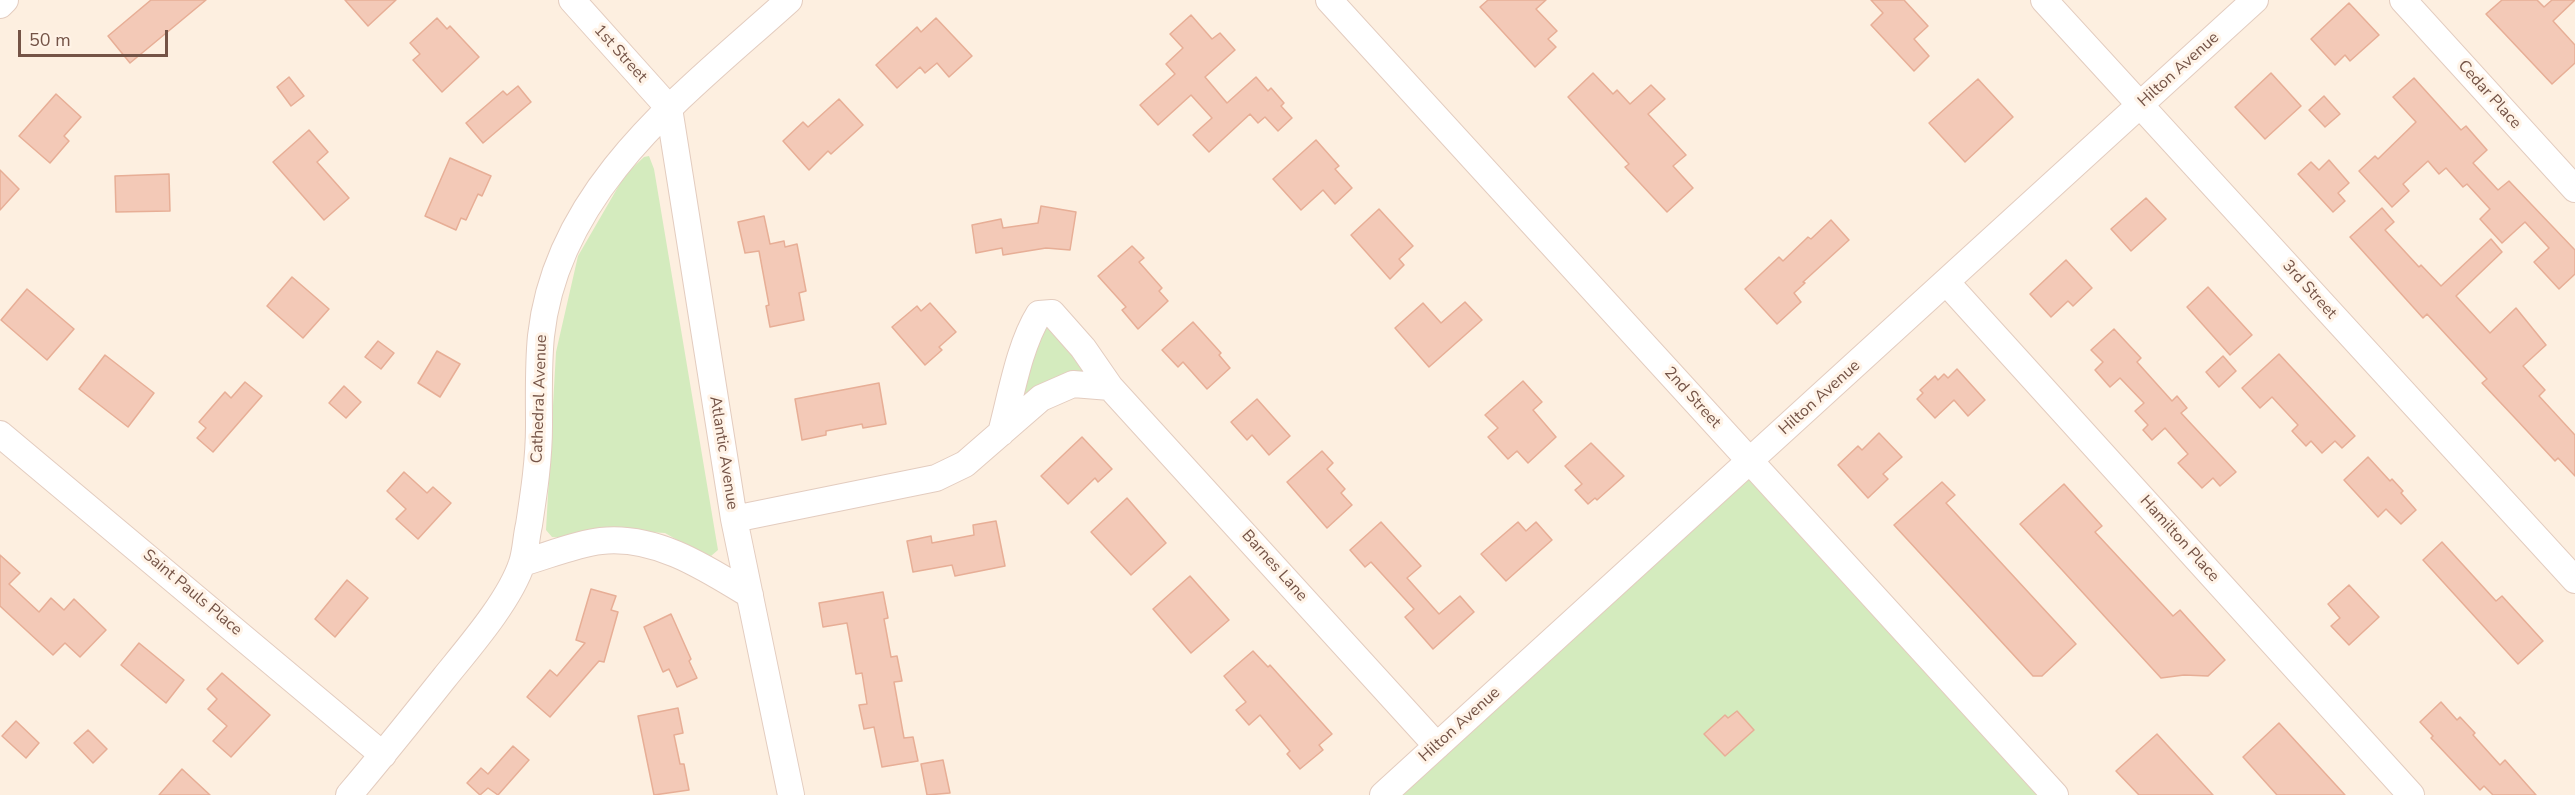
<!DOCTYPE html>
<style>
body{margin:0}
#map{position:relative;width:2575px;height:795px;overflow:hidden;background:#fdefe0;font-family:"Nunito Sans",sans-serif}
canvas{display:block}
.scale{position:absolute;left:18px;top:30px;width:150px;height:27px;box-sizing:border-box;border:3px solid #745346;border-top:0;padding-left:8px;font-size:18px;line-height:21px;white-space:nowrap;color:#745346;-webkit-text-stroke:4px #fff3e7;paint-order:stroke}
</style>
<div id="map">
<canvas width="2575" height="795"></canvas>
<div class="scale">50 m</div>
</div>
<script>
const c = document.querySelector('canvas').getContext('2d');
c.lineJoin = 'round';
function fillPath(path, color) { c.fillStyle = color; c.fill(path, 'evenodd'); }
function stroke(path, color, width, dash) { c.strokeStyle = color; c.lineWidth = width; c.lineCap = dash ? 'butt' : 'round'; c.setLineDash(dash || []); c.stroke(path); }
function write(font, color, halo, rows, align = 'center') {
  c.font = font + ' "Nunito Sans",sans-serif'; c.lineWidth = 6; c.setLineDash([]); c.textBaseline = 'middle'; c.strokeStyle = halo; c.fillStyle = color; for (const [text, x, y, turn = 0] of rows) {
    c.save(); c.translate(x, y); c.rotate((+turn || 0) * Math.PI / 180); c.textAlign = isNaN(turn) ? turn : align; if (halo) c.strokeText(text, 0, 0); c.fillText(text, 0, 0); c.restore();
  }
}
fillPath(new Path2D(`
 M649,156L654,169L718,550L711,556L700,553L665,533L617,530L563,538L552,537L546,530L556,352L578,256L625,175L644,157Z
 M1039,314L1110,387L1073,384L1001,433Z
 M1753,465L2054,795H1385Z`), '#d4ebbe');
const building = new Path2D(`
 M151,0H206L130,63L108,36Z
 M345,0H396L368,26Z
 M1488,0H1546L1536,9L1557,31L1548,39L1556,47L1535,67L1480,7Z
 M1871,0H1904L1928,26L1914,39L1929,56L1914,71L1871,25L1883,13Z
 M2502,0H2537L2544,7L2552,0H2575L2553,21L2575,45V63L2552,84L2486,14Z
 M2349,3L2379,35L2350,61L2345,55L2335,65L2311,39Z
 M1191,15L1212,39L1220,33L1235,50L1205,77L1227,103L1256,77L1268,91L1271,88L1284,103L1281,106L1292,118L1278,131L1265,117L1258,123L1250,114L1209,152L1193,135L1212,118L1191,95L1158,125L1140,105L1175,74L1166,64L1183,48L1170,34Z
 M437,18L447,29L450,26L479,57L442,92L413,60L420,54L410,43Z
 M936,18L972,56L949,77L937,63L925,73L920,67L897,88L876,65L917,27L921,32Z
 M1593,73L1613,94L1617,90L1630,104L1651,85L1665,99L1648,114L1686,155L1673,166L1693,188L1667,212L1625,167L1629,164L1568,97Z
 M2271,73L2301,106L2265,139L2235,107Z
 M289,77L304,96L291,106L277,87Z
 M2414,78L2461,130L2466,126L2487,150L2473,163L2498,190L2509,181L2575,250V274L2559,289L2534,262L2549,248L2525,222L2502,243L2480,219L2490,209L2467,184L2463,187L2446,168L2439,174L2428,161L2403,184L2409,191L2392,207L2359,171L2375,156L2378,159L2416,122L2393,97Z
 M1978,79L2013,117L1965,162L1929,123Z
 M518,86L531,102L483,143L466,123L503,91L507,95Z
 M56,94L81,117L64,136L69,141L50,163L19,136Z
 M2324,96L2340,114L2325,127L2309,110Z
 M839,99L863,125L831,154L828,151L809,170L783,141L803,122L808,127Z
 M309,130L328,152L317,162L349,198L324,220L273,162Z
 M1316,140L1339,166L1335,169L1352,188L1335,204L1323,190L1301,210L1273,179Z
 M450,158L491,176L482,196L478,194L466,220L461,218L456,230L425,216Z
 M2329,160L2349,183L2338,193L2345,201L2333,212L2298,174L2311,162L2319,170Z
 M0,170L19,189L0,210Z
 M169,174L170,211L116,212L115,176Z
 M2146,198L2166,219L2131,251L2111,229Z
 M1041,206L1076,212L1070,250L1046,248L1003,255L1002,248L976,253L972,225L1001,219L1003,228L1038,223Z
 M2382,208L2394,222L2385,230L2419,267L2421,265L2441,286L2491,239L2502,252L2456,296L2490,333L2516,308L2546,345L2523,366L2545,390L2539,396L2575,435V476L2558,458L2555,461L2515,418L2482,383L2487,379L2427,314L2423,318L2350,237Z
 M1379,209L1413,246L1399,259L1404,265L1390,279L1351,235Z
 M764,216L770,244L784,241L785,247L797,244L806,291L799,293L804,320L770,327L766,306L769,305L759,251L745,253L738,222Z
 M1831,220L1849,240L1803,282L1805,283L1794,293L1801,302L1777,324L1745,289L1779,257L1783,261L1808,237L1811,239Z
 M1132,246L1144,258L1139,262L1162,288L1159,291L1168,301L1138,329L1122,310L1126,307L1098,276Z
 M2066,260L2092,288L2073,306L2068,301L2051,317L2030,294Z
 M292,277L329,309L303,338L267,306Z
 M2208,287L2252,335L2230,355L2187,307Z
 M27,289L74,329L47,360L1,320Z
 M1465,302L1482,320L1429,367L1395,328L1423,303L1441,323Z
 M930,303L956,332L939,347L942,350L925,365L892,327L917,306L921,311Z
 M1193,322L1221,353L1219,355L1230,368L1207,389L1183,362L1178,367L1162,350Z
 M2114,329L2141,358L2137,362L2172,401L2177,396L2187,408L2181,413L2236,472L2220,486L2213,478L2202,488L2178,463L2188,454L2165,428L2152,440L2143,430L2148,425L2135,411L2144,403L2120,378L2110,387L2095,370L2103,362L2091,350Z
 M378,341L394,353L381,369L365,357Z
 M437,351L460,364L440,397L418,383Z
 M2279,354L2355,436L2342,448L2335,441L2322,453L2311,441L2306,446L2292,431L2298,425L2272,397L2260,408L2242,388Z
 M105,355L154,393L128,427L79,389Z
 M2223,356L2236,371L2219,387L2206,372Z
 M1957,369L1985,400L1968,416L1954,400L1935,418L1917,399L1923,393L1920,390L1935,376L1938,380L1944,374L1948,378Z
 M1523,381L1542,402L1533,410L1556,437L1528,463L1517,451L1508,459L1488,437L1498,428L1485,415Z
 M245,382L262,396L213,452L197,438L206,428L199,422L225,392L231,398Z
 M879,383L886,424L863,428L862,424L826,431V435L802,440L795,399Z
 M344,386L361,402L346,418L329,403Z
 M1257,399L1290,436L1269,455L1252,435L1247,440L1231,422Z
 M1879,433L1902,457L1883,474L1888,479L1868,498L1838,465L1858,446L1862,450Z
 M1082,437L1112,469L1098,482L1095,478L1068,504L1041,476Z
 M1591,443L1624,476L1597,500L1595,498L1588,504L1575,490L1582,484L1565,466Z
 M1322,451L1333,463L1327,469L1345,489L1341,493L1352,505L1327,528L1287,482Z
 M2368,457L2390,481L2392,479L2403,491L2401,493L2416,510L2401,524L2386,509L2378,517L2344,480Z
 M404,472L427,493L433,487L451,503L418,539L396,519L406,509L387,491Z
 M1942,482L1955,495L1946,503L2076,644L2042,676H2033L1894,525Z
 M2064,484L2102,526L2095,532L2173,616L2180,610L2225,660L2208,676L2184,675L2161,678L2020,524Z
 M1127,498L1166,543L1131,575L1091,532Z
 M996,521L1005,566L955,576L952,565L913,572L907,541L931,536L932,543L974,535L973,525Z
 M1381,522L1421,566L1407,578L1439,614L1460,596L1474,612L1433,649L1405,617L1414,609L1371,562L1365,567L1350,550Z
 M1518,522L1526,531L1536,522L1552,540L1506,581L1481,554Z
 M2442,542L2496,601L2502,596L2543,641L2518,664L2423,560Z
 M0,555L20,573L9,584L39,612L51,598L64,610L74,599L106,630L80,657L65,643L53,655L0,606Z
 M1190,576L1229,620L1191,653L1153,609Z
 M347,580L368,598L335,637L315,619Z
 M2349,585L2379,617L2349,645L2331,626L2340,618L2328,604Z
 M591,589L616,596L611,610L618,612L604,662L599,661L550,717L527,697L550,670L557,676L585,643L576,640Z
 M883,592L888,618L884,619L891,657L897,656L902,681L894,682L904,738L913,737L918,761L882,767L874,727L864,729L859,705L867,704L862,673L856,674L847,623L823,627L819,603Z
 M671,614L691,659L689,661L697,678L677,687L669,669L663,672L644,627Z
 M139,643L184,680L166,703L121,665Z
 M1253,651L1268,667L1270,665L1332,734L1319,745L1323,750L1300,769L1287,754L1290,751L1260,715L1249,725L1236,710L1246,702L1224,676Z
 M222,673L270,715L231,757L213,741L227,726L208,709L217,699L207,689Z
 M2441,702L2457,720L2460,717L2475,733L2473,735L2500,765L2505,760L2536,795H2493L2484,786L2480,790L2431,738L2433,736L2420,722Z
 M678,708L683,733L674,735L680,764H684L689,790L654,795L638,716Z
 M1737,711L1754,730L1725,756L1704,734L1725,715L1728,718Z
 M16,721L39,743L26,758L2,736Z
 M2279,723L2345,795H2277L2243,757Z
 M88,730L107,749L93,763L74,743Z
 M2157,734L2213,795H2139L2116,771Z
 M513,746L529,760L498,795L488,788L480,795L467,783L481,768L488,774Z
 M943,760L950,793L927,795L921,764Z
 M182,769L210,795H159Z`);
fillPath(building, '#f3c9b7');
stroke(building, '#e7ae96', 1.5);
const minor = new Path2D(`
 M572,0L669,108L734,519L791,795
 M1329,0L2055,795
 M2044,0L2575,580
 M2403,0L2575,189
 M0,5L5,0
 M1947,283L2411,795
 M1001,433C1011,396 1019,346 1039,314L1052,313L1083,348L1110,387
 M0,434L383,755
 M734,519L936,478L965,464L1041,398L1073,384L1110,387L1437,746
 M522,563C547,556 575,544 601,541C656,535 706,568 750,595
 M349,795C382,756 414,716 445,677C470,646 510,600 522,563C526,551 526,537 529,525C534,492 539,459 539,426C539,396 538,366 541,336C557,187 686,93 789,0
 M1383,795L2255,0`);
stroke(minor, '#e3ccbf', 28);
stroke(minor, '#fff', 26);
write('16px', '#745346', '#fff3e7', [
 ["1st Street",620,54,48],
 ["Hilton Avenue",2179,70,-42],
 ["Cedar Place",2489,95,48],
 ["3rd Street",2309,290,48],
 ["2nd Street",1692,398,48],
 ["Hilton Avenue",1820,398,-42],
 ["Cathedral Avenue",540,399,-88],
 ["Atlantic Avenue",723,453,81],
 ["Hamilton Place",2179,539,48],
 ["Barnes Lane",1274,566,48],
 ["Saint Pauls Place",192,593,40],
 ["Hilton Avenue",1460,725,-42]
]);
</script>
